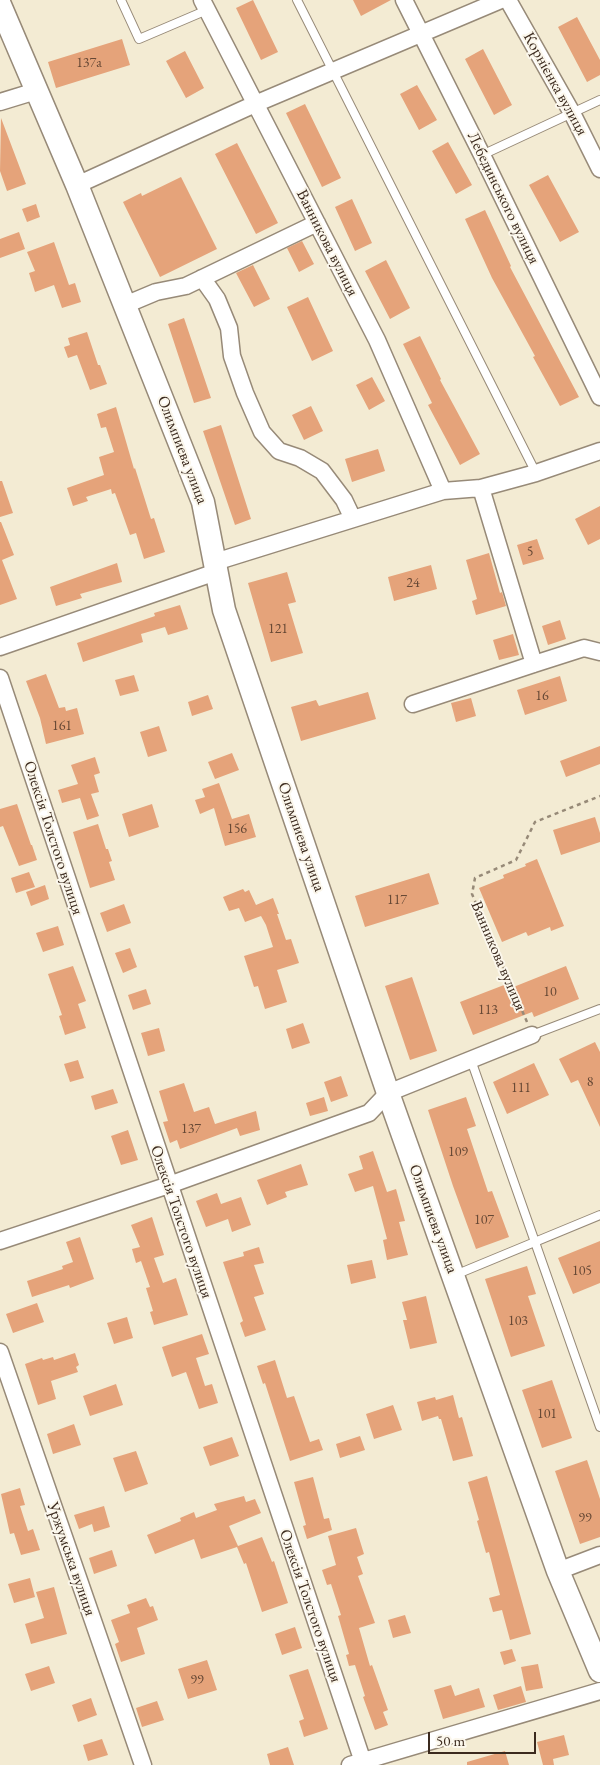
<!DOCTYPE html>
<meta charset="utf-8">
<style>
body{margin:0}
#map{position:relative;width:600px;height:1765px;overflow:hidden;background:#f3ebd3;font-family:"EB Garamond",serif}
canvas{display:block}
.scale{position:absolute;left:428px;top:1732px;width:108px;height:22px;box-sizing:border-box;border:2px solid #3b2a1e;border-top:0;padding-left:6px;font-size:15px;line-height:18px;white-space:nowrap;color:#3b2a1e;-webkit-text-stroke:4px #fbf7ec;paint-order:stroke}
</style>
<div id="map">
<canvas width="600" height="1765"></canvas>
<div class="scale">50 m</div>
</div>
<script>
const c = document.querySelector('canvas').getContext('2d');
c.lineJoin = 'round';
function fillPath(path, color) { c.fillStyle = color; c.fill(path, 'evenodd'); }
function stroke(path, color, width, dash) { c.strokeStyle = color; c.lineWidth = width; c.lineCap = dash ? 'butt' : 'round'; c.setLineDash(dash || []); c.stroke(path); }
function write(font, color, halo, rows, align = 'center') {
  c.font = font + ' "EB Garamond",serif'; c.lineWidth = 4; c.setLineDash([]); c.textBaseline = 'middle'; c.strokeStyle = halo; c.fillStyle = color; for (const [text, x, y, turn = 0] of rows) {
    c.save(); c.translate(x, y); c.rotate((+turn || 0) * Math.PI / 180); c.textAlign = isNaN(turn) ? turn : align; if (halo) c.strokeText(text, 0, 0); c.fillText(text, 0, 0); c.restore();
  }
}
fillPath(new Path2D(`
 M253,0L278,52L261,60L236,8Z
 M353,0H391L361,16Z
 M577,17L600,60V75L587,82L558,27Z
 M122,39L130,65L56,88L48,62Z
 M483,49L512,105L494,115L465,59Z
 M185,51L204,88L186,98L166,61Z
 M417,85L437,120L419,130L400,94Z
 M305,104L341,178L322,187L286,113Z
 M1,118L26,184L7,191L0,171Z
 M448,142L472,185L456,194L432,151Z
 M237,143L278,223L256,234L215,154Z
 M548,175L579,232L560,242L529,185Z
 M181,177L217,249L160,277L123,202L141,193L142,196Z
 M352,199L372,243L355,251L335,207Z
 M36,204L40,217L27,222L22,209Z
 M485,210L511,266L510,267L579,397L560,406L533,357L535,356L492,278L465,219Z
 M19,232L25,249L0,258V239Z
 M302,241L314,264L299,272L287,248Z
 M54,242L69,285L75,283L81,302L62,308L54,285L35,292L29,273L35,271L27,252Z
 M386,260L410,308L390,319L365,271Z
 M253,265L270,299L254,307L236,273Z
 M308,297L333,351L312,361L287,307Z
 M184,318L211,398L194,403L168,324Z
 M87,332L98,365H100L107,384L90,390L77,355L68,358L64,347L70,345L68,338Z
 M420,336L441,379L440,380L480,454L460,465L428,405L432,403L403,344Z
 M372,377L385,401L369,410L356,385Z
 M311,406L323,431L304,440L292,415Z
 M116,407L134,469L135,468L151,519L154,518L165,552L144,559L136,533L130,535L115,493L112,494L111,489L86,497L88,501L73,506L67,488L104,475L99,457L114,452L106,427L101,428L97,414Z
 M221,425L251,519L235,525L203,431Z
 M378,449L385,471L352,482L345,459Z
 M0,481H2L13,513L0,517Z
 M600,506V539L588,545L575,519Z
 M0,522H1L14,555L2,560L17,599L0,605Z
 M537,539L544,559L523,565L517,545Z
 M489,553L500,593L502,592L506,606L476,615L472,601L477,599L466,560Z
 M117,563L122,582L80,594L82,598L56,606L50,587Z
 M431,565L437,589L394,601L388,577Z
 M287,572L296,602L288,604L303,653L271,662L248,583Z
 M180,605L188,629L168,635L165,627L141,634L143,642L83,662L77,643L155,616L154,613Z
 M560,620L566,639L548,645L542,626Z
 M513,634L519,655L499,660L493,640Z
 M46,674L59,708L65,707L66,711L77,708L84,734L46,744L40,718L26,681Z
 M134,675L139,691L120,696L115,680Z
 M560,676L567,701L525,715L517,690Z
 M368,692L376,719L301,741L291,707L316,700L319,706Z
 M208,695L213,709L192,716L188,702Z
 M471,698L476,716L456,722L451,703Z
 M159,726L167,751L148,757L140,732Z
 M600,746V764L566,777L560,761Z
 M232,753L239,770L215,779L208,762Z
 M95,757L100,773L94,775L99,792L91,794L99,816L87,820L80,798L62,803L58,790L78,784L71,765Z
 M219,783L232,819L249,814L256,837L225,846L214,808L200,814L195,800L205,797L202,789Z
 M17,804L31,845H32L37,860L19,866L3,826L0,827V809Z
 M152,804L159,827L129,837L122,814Z
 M595,817L600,833V842L561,855L553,830Z
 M98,824L106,849H108L112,861L109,862L115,880L90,888L73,832Z
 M537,859L564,926L551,931L550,927L528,936L526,932L502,942L479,888L504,878L503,875L526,866L525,864Z
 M29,872L35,887L16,893L11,878Z
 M429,873L439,904L365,927L355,896Z
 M45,885L49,899L31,906L26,892Z
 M243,889L245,892L249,890L256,905L273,898L279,914H277L286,940L291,939L299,963L277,970L287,1002L265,1009L258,986L254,987L244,956L273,947L266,925L261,916L245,922L239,908L229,911L223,897Z
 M124,904L131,923L107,932L100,913Z
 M58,926L64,945L43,952L36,933Z
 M130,948L137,967L123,973L115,953Z
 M73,966L86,1001L78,1004L86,1028L65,1035L59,1016L62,1015L48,974Z
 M566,966L579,999L534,1017L532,1012L473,1035L460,1002L504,985L506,990Z
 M412,977L437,1051L410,1060L385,986Z
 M146,989L151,1004L133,1010L128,995Z
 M303,1023L310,1043L292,1049L286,1029Z
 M159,1028L165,1051L148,1056L141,1033Z
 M595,1042L600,1052V1127L578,1080L571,1083L559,1059Z
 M78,1060L84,1078L70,1082L64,1064Z
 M534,1063L549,1095L507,1114L493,1082Z
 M341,1076L348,1096L331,1102L324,1082Z
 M184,1083L194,1112L209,1107L215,1124L256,1111L260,1130L240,1136L237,1128L180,1149L177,1140L170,1143L163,1122L168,1121L159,1091Z
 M113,1089L118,1103L95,1110L91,1096Z
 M324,1097L328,1111L310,1116L306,1103Z
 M466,1097L476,1126L467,1129L488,1192L492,1191L509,1237L476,1249L453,1186L428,1110Z
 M128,1130L138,1160L121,1165L111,1136Z
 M373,1151L387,1192L396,1189L405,1221L399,1222L408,1255L387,1260L383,1240L387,1239L373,1186L355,1192L348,1174L363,1169L359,1156Z
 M301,1164L308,1185L285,1192L287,1197L267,1205L257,1180Z
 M217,1193L221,1204L241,1197L251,1225L232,1232L228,1219L206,1227L196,1201Z
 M152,1217L164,1255L154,1258L163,1283L176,1278L188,1315L154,1325L150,1312L153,1311L146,1288L150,1287L141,1261L136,1263L132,1249L140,1247L131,1225Z
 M80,1237L94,1279L70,1288L69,1285L32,1297L27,1281L63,1269L62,1266L73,1262L66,1242Z
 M600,1241V1283L573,1294L558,1258Z
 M259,1247L264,1263L254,1265L264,1294L254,1297L266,1330L245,1337L240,1323L243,1321L223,1262L244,1256L243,1252Z
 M372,1260L376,1278L351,1284L347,1265Z
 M527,1266L536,1294L528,1296L545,1346L511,1357L485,1279Z
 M426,1296L437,1343L410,1349L403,1320H407L402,1302Z
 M37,1303L44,1322L13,1333L6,1314Z
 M127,1317L133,1338L114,1344L107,1323Z
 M202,1334L209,1354L196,1358L205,1386L212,1384L218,1403L199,1409L186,1372L172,1377L162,1347Z
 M75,1353L79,1365L76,1367L78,1372L51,1381L56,1399L38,1405L25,1364L42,1358L43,1360L53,1357L54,1360Z
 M275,1360L287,1398L294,1396L310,1442L319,1439L323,1450L290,1461L265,1383L263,1384L257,1366Z
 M552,1380L572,1438L542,1448L522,1390Z
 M116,1384L123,1405L90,1416L83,1396Z
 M453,1395L459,1418L462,1417L473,1456L453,1461L441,1419H439L438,1416L422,1421L417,1402L435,1397L436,1400Z
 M393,1405L402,1430L374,1439L366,1414Z
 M74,1424L81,1445L53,1454L47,1434Z
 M360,1436L365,1450L340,1458L336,1444Z
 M232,1437L239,1456L210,1466L203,1447Z
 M136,1451L148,1484L125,1492L113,1458Z
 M587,1460L600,1499V1537L580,1544L555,1471Z
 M487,1476L531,1634L510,1640L502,1610L493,1612L489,1598L500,1595L489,1552L486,1553L477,1521L479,1520L468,1482Z
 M313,1477L324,1519L329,1518L332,1530L307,1539L303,1526L306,1525L294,1482Z
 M20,1488L25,1505L20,1506L28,1531L33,1529L40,1550L21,1555L14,1533L10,1534L1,1494Z
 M244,1496L246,1502L255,1499L261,1513L229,1526L238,1546L262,1537L272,1562L274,1561L288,1603L262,1612L246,1563L244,1564L237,1547L201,1559L194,1539L155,1554L147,1535L181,1521L180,1518L194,1512L196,1518L217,1510L214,1504Z
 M104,1506L110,1527L94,1532L92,1524L79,1529L74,1515Z
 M356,1528L364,1554L357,1557L363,1574L358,1576L375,1623L359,1628L370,1666L372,1665L388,1710L383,1712L388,1725L375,1730L363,1697L365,1696L355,1665L349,1666L346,1655L349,1654L338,1616L341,1615L331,1584L327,1585L322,1570L336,1565L328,1536Z
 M112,1550L117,1566L94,1574L89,1558Z
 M30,1578L35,1597L14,1603L8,1584Z
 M54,1587L67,1634L31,1644L25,1624L44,1618L36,1592Z
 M146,1598L150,1607L153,1606L158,1620L137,1628L145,1654L121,1662L115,1644L119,1642L111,1620L130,1613L127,1605Z
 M405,1615L411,1633L393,1638L388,1620Z
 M295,1627L302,1648L282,1655L275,1634Z
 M512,1649L516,1661L504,1665L500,1652Z
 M207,1660L217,1690L188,1699L178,1669Z
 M538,1664L543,1688L526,1691L521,1667Z
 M49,1666L55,1683L31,1691L25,1674Z
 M308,1669L328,1729L304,1737L299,1721L304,1719L289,1675Z
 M451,1685L455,1696L479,1688L485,1707L443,1719L434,1690Z
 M521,1686L526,1702L498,1710L493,1695Z
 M91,1698L97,1715L78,1722L72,1705Z
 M157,1701L164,1720L142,1727L136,1708Z
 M564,1735L569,1755L553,1759L554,1765H543L537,1742Z
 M102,1739L108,1755L88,1761L83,1745Z
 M288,1747L294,1765H270L267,1754Z
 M505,1751L509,1765H467V1762Z`), '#e5a37a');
const lane = new Path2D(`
 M121,0L139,39L207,10
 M297,0L536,473
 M482,155L600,100
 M532,1035L600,1009
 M471,1060L600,1427
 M455,1275L600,1215`);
const street = new Path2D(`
 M202,0L377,340L443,491
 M404,0L482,155L600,397
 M508,0L572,113L600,169
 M0,102L36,91
 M77,185L255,104L501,0
 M202,278L217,299L229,328L232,356L245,393L262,432L279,451L300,458L322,471L344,500L353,519
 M125,305L156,292L186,286L317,223
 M481,488L534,664L584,648L600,652
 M215,562L443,491L481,488L536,473L600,451
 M0,647L216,572
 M0,678L364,1765
 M413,704L534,664
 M0,1241L169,1185L369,1113L388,1093L532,1035
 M0,1352L143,1765
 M558,1571L600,1555
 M350,1765L600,1691`);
const secondary = new Path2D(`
 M0,5L77,185L203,502L224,610L388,1093L558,1571L600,1671`);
stroke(lane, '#978a78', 10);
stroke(street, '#978a78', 19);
stroke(secondary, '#978a78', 25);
stroke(new Path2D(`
 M527,1022L472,894L475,878L516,860L535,822L600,796`), '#978a78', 2.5, [4, 4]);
stroke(lane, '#fff', 8);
stroke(street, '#fff', 16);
stroke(secondary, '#fff', 22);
write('14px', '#664835', null, [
 ["137а",89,63],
 ["5",530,552],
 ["24",413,583],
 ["121",278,629],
 ["16",542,696],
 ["161",62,726],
 ["156",237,829],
 ["117",397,900],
 ["10",550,992],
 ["113",488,1010],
 ["8",590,1082],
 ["111",521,1088],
 ["137",191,1129],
 ["109",458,1152],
 ["107",484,1220],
 ["105",582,1271],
 ["103",518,1321],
 ["101",547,1414],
 ["99",585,1518],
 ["99",197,1680]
]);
write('16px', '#3b2a1e', '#fbf7ec', [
 ["Корнієнка вулиця",555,84,61],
 ["Лебединського вулиця",503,198,64],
 ["Ванникова вулиця",327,243,63],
 ["Олимпиева улица",182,450,69],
 ["Олимпиева улица",301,837,71],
 ["Олексія Толстого вулиця",53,838,72],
 ["Ванникова вулиця",498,956,67],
 ["Олимпиева улица",433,1219,70],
 ["Олексія Толстого вулиця",181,1222,71],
 ["Уржумська вулиця",71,1559,71],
 ["Олексія Толстого вулиця",310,1606,71]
]);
</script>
